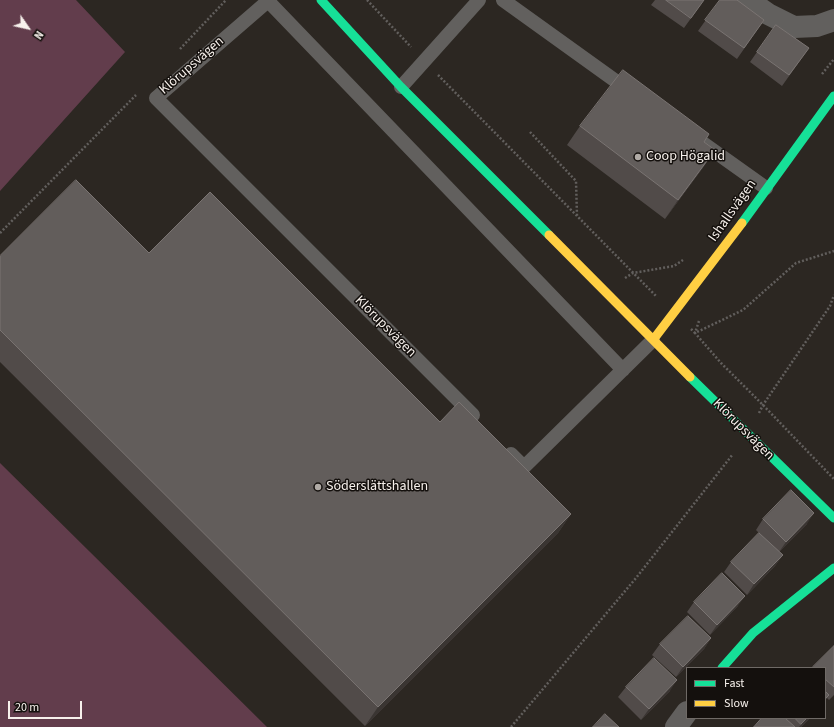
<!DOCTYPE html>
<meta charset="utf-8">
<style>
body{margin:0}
#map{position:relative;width:834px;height:727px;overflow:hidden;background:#2c2722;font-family:"Source Sans 3",sans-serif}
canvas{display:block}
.legend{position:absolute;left:686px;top:667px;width:140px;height:52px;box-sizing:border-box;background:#14100d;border:1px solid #6f6a66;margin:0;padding:5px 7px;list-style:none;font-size:12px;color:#f7f1ec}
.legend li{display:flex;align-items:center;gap:8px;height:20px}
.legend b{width:20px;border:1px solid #6f6a66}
.north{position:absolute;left:8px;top:8px;width:40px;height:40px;-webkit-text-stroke:3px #14100d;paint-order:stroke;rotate:124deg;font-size:11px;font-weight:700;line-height:16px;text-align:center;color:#f7f1ec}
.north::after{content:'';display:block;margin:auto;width:14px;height:18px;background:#f7f1ec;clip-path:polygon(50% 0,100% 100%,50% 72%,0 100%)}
.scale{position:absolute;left:8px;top:701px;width:74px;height:18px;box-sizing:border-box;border:2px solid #f7f1ec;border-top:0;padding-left:5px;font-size:12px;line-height:14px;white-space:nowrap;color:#f7f1ec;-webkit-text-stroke:3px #14100d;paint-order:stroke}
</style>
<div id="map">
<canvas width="834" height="727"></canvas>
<ul class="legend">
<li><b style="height:5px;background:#16e098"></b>Fast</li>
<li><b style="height:5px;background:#ffcf43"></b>Slow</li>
</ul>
<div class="north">N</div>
<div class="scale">20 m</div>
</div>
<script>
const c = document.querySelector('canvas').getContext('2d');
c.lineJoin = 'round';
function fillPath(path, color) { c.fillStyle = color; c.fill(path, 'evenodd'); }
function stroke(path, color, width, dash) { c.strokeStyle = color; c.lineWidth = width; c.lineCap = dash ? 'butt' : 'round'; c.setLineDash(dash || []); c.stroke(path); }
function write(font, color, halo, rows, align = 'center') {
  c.font = font + ' "Source Sans 3",sans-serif'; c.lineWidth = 3; c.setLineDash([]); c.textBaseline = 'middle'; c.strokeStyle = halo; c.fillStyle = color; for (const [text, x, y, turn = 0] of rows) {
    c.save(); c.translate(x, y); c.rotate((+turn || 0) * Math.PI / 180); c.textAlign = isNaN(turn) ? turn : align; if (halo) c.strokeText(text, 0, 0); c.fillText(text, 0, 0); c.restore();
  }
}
fillPath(new Path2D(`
 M0,0H76L125,52L0,191Z
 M0,463L267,727H0Z`), '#623d4c');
stroke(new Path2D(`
 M367,0L411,47
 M180,49L226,0
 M822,74L834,59
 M438,75L657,297
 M530,132L576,181L577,216
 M0,233L136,95
 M625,278L633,273L674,266L683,260
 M699,321L695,333L721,363L763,405L834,479
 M691,329L695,333L743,310L796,263L834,251
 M759,413L763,405L830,306L834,295
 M511,727L636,578L733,454`), '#625f5d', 2.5, [2, 2]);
stroke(new Path2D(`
 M503,0L631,92
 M401,87L479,0
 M700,141L766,188
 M473,415L156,98L268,1L623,370
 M511,454L524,467L653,340`), '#62605e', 14);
stroke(new Path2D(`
 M748,0L768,14L794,27L817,26L834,20
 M676,727L687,712`), '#62605e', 22);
stroke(new Path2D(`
 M321,0L401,87L549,235
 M742,223L834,96
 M690,377L834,518
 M722,668L753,633L834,568`), '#16e098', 9);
stroke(new Path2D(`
 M549,235L690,377
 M653,340L742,223`), '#ffcf43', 9);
fillPath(new Path2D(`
 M655,0H704L684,28L651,5Z
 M720,0L764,20L737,59L698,31Z
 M776,25L809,48L782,86L750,62Z
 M580,126L704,142L715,150L702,169L665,219L567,145Z
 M149,253L440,422L571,514L558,533L365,726L0,362V256Z
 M763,519L807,524L779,552L783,555L775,566L747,595L724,572L731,562L759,533L756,530Z
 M694,602L738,606L710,635L687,612Z
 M711,638L704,649L676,677L652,655L660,644Z
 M834,646V695L829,700L827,698L825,701V668H813Z
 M626,687L670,691L641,720L618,697Z
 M762,718H810L801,727H754Z`), '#514b49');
fillPath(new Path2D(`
 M715,150L702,169L665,219L678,200Z
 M814,513L807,524L779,552L786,542Z
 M571,514L558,533L365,726L378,707Z
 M783,555L775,566L747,595L754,584Z
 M745,596L738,606L710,635L717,625Z
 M711,638L704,649L676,677L683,667Z
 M677,680L670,691L641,720L649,709Z
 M807,718H810L801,727H799Z`), '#3a3532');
const building = new Path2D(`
 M666,0H704L691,18Z
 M720,0H737L764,20L744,48L705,20Z
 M776,25L809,48L789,75L757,52Z
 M623,70L709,134L704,142L715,150L678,200L580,126Z
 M76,180L149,253L210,192L440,422L459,402L571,514L378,707L0,330V256Z
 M791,490L814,513L786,542L763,519Z
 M759,533L783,555L754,584L731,562Z
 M722,573L745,596L717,625L694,602Z
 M688,616L711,638L683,667L660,644Z
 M834,646V687L825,679V668H814L813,667Z
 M654,658L677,680L649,709L626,687Z
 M825,691L829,695L825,699Z
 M605,714L619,727H593Z
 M762,718H785L795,727H754Z
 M795,718H807L801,724Z`);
fillPath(building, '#625d5b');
stroke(building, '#7a7472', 1);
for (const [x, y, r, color] of [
 [638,157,4,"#b0aaa5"],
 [318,487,4,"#b0aaa5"]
]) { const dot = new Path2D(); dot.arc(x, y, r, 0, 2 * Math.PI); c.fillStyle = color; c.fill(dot); stroke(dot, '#14100d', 1.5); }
write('14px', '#f7f1ec', '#14100d', [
 ["Klörupsvägen",192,66,-41],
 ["Ishallsvägen",733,211,-55],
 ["Klörupsvägen",385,327,45],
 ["Klörupsvägen",743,430,45]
]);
write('14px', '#f7f1ec', '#14100d', [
 ["Coop Högalid",646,157],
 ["Söderslättshallen",326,487]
], 'left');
</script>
